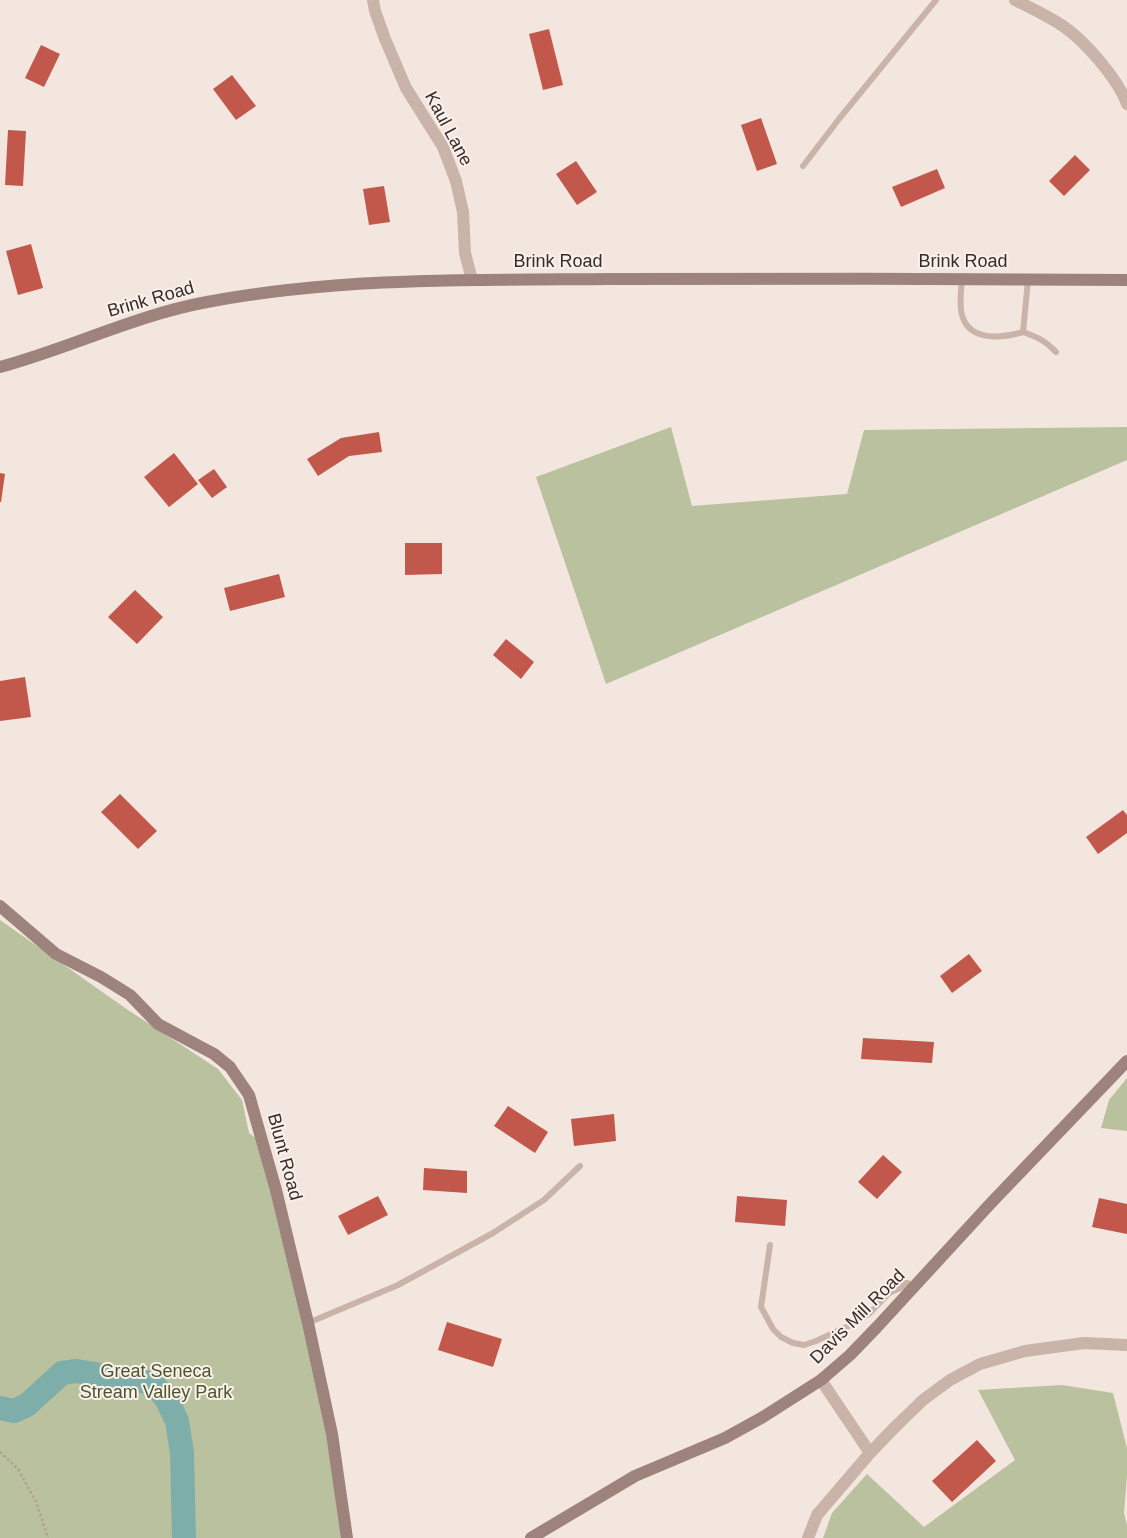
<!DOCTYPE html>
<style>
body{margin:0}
canvas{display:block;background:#f2e6de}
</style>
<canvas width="1127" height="1538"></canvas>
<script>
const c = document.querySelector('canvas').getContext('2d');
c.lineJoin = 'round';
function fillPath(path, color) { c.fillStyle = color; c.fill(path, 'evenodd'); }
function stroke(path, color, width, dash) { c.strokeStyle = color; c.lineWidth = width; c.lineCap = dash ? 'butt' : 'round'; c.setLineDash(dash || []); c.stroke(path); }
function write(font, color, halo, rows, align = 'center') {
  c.font = font + ' Helvetica,sans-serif'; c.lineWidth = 4; c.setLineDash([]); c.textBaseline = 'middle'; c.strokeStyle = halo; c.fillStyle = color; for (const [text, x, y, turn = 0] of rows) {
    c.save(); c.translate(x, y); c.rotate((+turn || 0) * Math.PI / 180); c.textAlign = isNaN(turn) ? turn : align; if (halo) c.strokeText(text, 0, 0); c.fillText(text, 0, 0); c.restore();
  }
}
fillPath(new Path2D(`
 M671,427L692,506L847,494L864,430L1127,427V460L606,684L536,477Z
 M0,920L128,1010L218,1069L242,1100L249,1133L257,1139L285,1244L320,1397L343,1538H0Z
 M1127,1078V1131L1101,1128L1109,1100Z
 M1062,1385L1113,1393L1127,1448V1475L1124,1513L1127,1525V1538H823L832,1513L867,1474L924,1527L1015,1460L978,1390Z`), '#bac19e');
stroke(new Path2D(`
 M0,1408L14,1411L27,1405L62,1373L76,1371L152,1383L166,1398L177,1421L182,1453L184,1538`), '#7eaeaa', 24);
fillPath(new Path2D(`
 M549,29L563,85L543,90L529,34Z
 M41,45L60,54L44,87L25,78Z
 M232,75L256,106L236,120L213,89Z
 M761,118L777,164L757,171L741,125Z
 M8,130L26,131L23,186L5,185Z
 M1075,155L1090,170L1064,196L1049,181Z
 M576,161L597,192L577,205L556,174Z
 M937,169L945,188L901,207L892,187Z
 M384,186L390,222L369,225L363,189Z
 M31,244L43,288L18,295L6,251Z
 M379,432L382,452L349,456L318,476L307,459L341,438Z
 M174,453L198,484L169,507L144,477Z
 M214,469L227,487L212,498L198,480Z
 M0,473L5,474L1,502H0Z
 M405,543H442V574L405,575Z
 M279,574L285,597L230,611L224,588Z
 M135,590L163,617L137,644L108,617Z
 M506,639L534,662L521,679L493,655Z
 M25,677L31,717L0,721V681Z
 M120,794L157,831L138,849L101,812Z
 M1123,810L1127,815V833L1098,854L1086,837Z
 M969,954L982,971L952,993L940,976Z
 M863,1038L934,1042L932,1063L861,1059Z
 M508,1106L548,1132L535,1153L494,1126Z
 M614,1114L616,1141L574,1146L571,1119Z
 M883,1155L902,1172L877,1199L858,1182Z
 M424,1168L467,1171V1193L423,1190Z
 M378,1196L388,1215L348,1235L338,1216Z
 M737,1196L787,1200L785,1226L735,1222Z
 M1099,1198L1127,1204V1234L1092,1227Z
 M447,1322L502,1339L493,1367L438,1350Z
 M977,1440L996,1461L952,1502L932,1481Z`), '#c2584c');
stroke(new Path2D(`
 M0,1452L18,1469L36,1502L48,1538`), '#b69e95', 2.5, [2.5, 2.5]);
stroke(new Path2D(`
 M803,166L839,119L936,0
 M962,279C961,290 959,304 962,315C969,342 1002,338 1023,332L1028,280
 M1023,332C1037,337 1046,341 1056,352
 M770,1245L761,1307L773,1329L781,1337L793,1343L804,1345L816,1341L855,1323L870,1313L889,1293L902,1287L905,1283H908L912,1288
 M308,1323L398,1285L493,1233L544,1200L580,1166`), '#cab4aa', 6);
stroke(new Path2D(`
 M373,0L375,11L385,39L406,88L443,147L456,181L463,212L465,253L472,280
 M1015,0C1031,8 1048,16 1063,26C1085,41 1118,79 1127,104
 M821,1380L870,1453
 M808,1538L817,1515L870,1453L897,1425L923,1400L950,1380L980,1364L1025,1351L1084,1343L1127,1345`), '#cab4aa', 12);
stroke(new Path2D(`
 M0,367C70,348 136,315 207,302C340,277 477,280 612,279C784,278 955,279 1127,280
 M0,906L56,954L101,977L130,995L158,1024L214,1054L230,1067L249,1095L276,1190L308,1323L332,1434L347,1538
 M531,1538L635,1476L725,1438L763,1417L821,1380L850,1355L877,1327L991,1203L1127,1061`), '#9e837c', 12);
write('18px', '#382c2a', '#faf1eb', [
 ["Kaul Lane",448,129,62],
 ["Brink Road",558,262],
 ["Brink Road",963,262],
 ["Brink Road",151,300,-16],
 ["Blunt Road",284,1157,75],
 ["Davis Mill Road",858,1317,-45]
]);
write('18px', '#4c552e', '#faf1eb', [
 ["Great Seneca",156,1372],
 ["Stream Valley Park",156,1393]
]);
</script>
